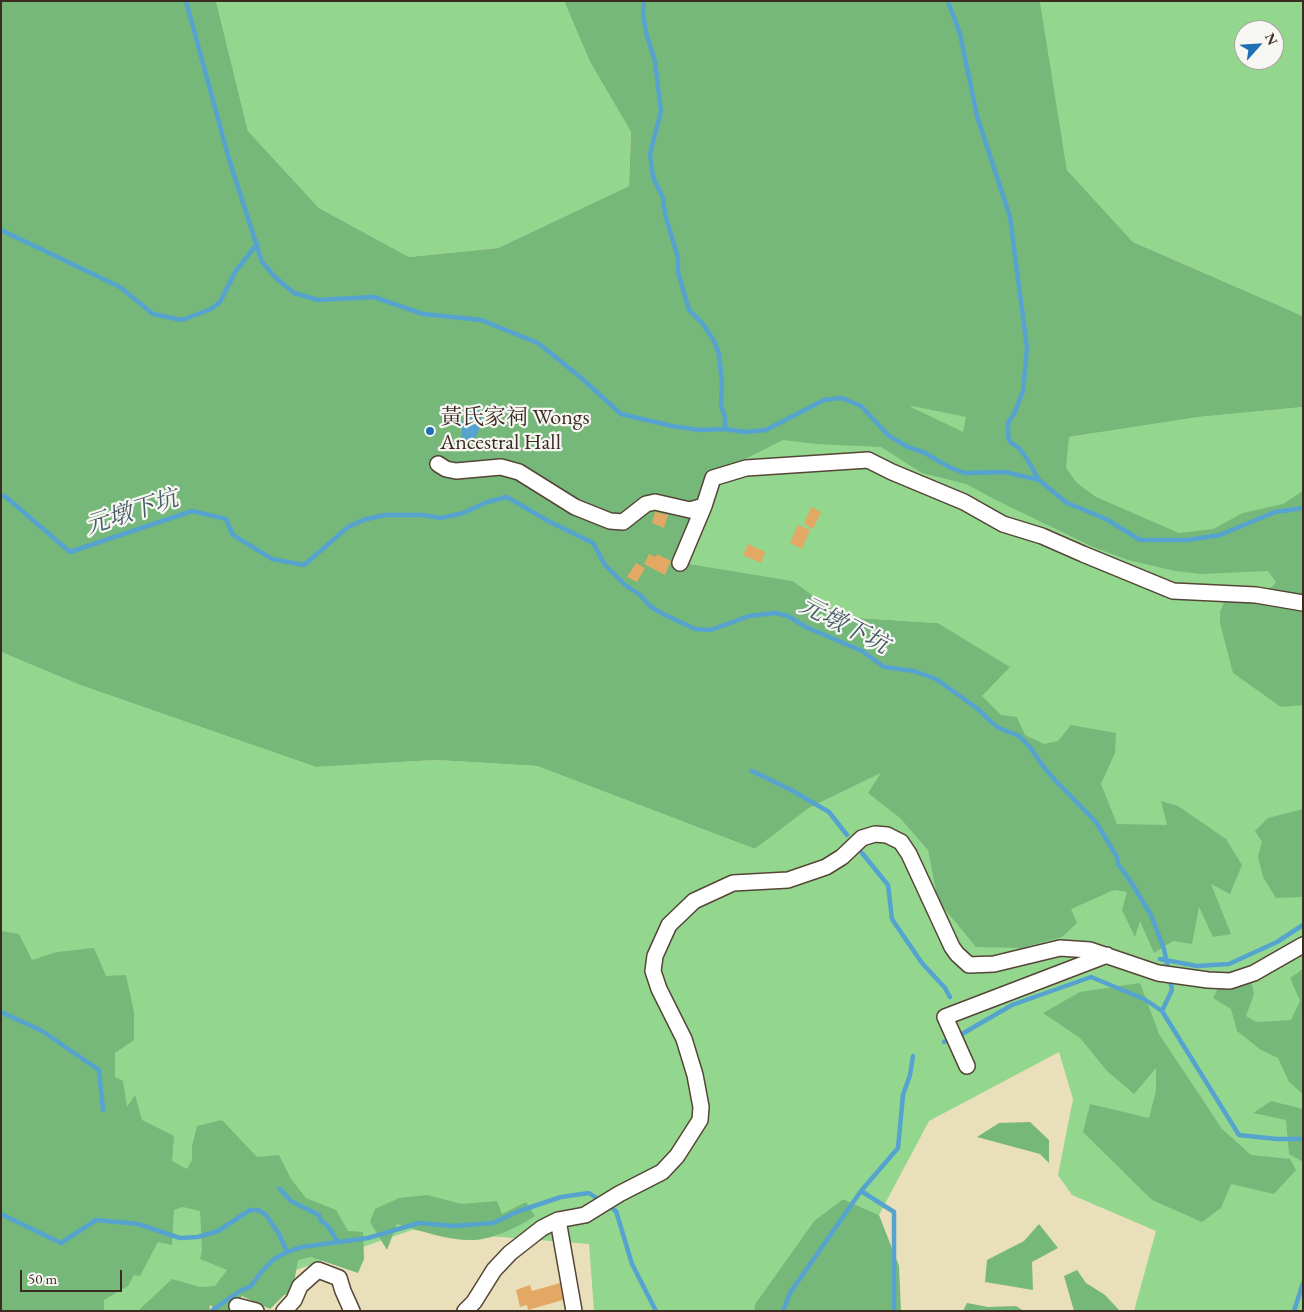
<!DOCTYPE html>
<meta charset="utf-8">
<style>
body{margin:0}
#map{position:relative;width:1304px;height:1312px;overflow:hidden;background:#eadfbb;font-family:"EB Garamond",serif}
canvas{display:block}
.frame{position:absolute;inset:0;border:2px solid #3b2a1e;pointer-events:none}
.north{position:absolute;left:1234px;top:20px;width:50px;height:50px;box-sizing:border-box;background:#f6f6f2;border:1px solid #aba49d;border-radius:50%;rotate:64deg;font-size:14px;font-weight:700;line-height:20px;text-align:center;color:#3b2a1e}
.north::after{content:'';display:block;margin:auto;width:18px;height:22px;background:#1f6fb2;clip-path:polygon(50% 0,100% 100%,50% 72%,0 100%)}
.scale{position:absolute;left:20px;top:1270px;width:102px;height:22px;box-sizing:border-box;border:2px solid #3b2a1e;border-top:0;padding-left:6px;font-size:15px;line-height:18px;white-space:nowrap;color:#3b2a1e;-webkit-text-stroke:4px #f6f6f2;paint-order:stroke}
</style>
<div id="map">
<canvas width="1304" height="1312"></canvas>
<div class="frame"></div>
<div class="north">N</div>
<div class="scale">50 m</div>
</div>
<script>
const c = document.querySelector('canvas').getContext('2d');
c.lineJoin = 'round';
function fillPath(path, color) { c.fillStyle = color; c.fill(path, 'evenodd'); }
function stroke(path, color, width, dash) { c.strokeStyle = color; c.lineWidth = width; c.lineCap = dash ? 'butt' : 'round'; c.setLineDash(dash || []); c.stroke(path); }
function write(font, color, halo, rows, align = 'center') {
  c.font = font + ' "EB Garamond","Noto Serif TC",serif'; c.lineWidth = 4.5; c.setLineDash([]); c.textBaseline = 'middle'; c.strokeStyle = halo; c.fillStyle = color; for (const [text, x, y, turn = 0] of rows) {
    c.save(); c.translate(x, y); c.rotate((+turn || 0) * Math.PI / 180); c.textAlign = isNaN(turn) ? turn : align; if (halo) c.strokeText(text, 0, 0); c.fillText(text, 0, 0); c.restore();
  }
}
fillPath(new Path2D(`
 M216,1H564L590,62L631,132L629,186L498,248L409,257L319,208L248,131Z
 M1040,1H1303V316L1133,242L1067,170ZM1244,30H1274V60H1244Z
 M866,397L1069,437L1199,417L1303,407V1311H1134L1156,1231L1072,1195L1058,1175L1073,1099L1059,1052L929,1121L879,1215L843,1199L814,1221L755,1304L754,1311H594L589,1244L412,1230L203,1302L207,1311H1V652L80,685L316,767L436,760L537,766L755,849L809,808L932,748L1009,667L938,623L841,617L793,581L690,564L712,476Z`), '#93d78f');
fillPath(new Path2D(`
 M1,1H216L248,131L319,208L409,257L498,248L629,186L631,132L590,62L564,1H1040L1067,170L1133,242L1303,316V407L1199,417L1069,437L1066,468L1077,483L1096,497L1179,533L1213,529L1243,513L1283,504L1303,491V705L1281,707L1233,673L1220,623V612L1225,600L1272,587L1276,582L1268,571L1202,574L1175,571L1128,560L1093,547L998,501L966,484L922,473L881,447L816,444L783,440L712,476L690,564L793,581L842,617L938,623L1010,667L982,696L1001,715L1017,717L1025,735L1044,744L1058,741L1071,725L1116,733L1115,753L1101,784L1117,824L1167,825L1161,801L1178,806L1226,839L1242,865L1230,894L1211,884L1231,934L1213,937L1199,907L1192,944L1173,941L1154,953L1140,921L1135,937L1122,910L1127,892L1114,890L1071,909L1077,923L1062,937L1021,948L976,947L938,901L928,850L900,818L868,793L881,773L809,808L755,849L537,766L436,760L316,767L80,685L1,652ZM911,406L966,417L963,432L911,407Z
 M1303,809V894L1301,897L1276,898L1263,877L1258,857L1262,842L1255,831L1268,818Z
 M1,931L19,934L32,960L57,952L94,948L106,976L126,975L134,1012V1040L115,1053V1077L123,1081L127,1107L135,1095L142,1120L174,1136L172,1161L187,1169L192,1160V1146L197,1126L222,1120L257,1157L279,1155L291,1179L306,1198L336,1210L348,1231L363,1232L364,1259L358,1273L311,1257L298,1260L292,1294L284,1295L270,1309L242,1296L231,1311H219L210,1305L209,1311H140V1309L172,1279L200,1287L215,1286L227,1270L200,1259L202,1250L200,1211L183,1207L174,1210L172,1245L158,1242L140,1276L134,1275L128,1286L104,1300V1311H1Z
 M1248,967L1254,994L1246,1016L1256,1022L1291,1020L1300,1001L1290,978L1303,969V1094L1289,1082L1278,1058L1261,1050L1237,1031L1231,1009L1213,998L1225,975Z
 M1140,983L1159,1034L1222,1129L1251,1155L1290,1159L1296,1170L1274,1194L1231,1184L1221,1208L1202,1222L1152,1200L1083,1132L1090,1104L1149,1118L1156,1091V1068L1134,1094L1107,1071L1080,1038L1043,1013L1080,992Z
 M1271,1101L1303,1109V1162L1289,1154L1286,1120L1253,1113Z
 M1030,1122L1049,1140V1163L1040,1154L977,1137L999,1123Z
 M427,1195L462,1204L497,1201L502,1214L526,1202L535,1216C518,1227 494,1239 474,1240C448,1241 422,1231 397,1224L387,1250L370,1222L375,1209L399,1198Z
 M843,1199L879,1215L899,1266L901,1311H754L755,1304L814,1221Z
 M1039,1224L1058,1248L1032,1262L1033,1290L985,1282L987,1260L1024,1241Z
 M1077,1270L1086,1283L1105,1295L1120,1311H1074L1064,1276Z
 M967,1303L988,1307L1016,1306L1024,1311H963Z`), '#76b87a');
fillPath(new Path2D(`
 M475,406C488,417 477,438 468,448L459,447V443C466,431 457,416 470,407Z`), '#55a3ce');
stroke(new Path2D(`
 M186,1L229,159L262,262L275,277L294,293L318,300L374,297L423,314L481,320L538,343L579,376L621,414L672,426L699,430L725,429L745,432L766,430L824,400L842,398L861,406L889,436L908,447L923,452L951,468L965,473L1005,472L1039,480L1067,503L1106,519L1140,540H1188L1220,535L1275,512L1303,508
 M644,1L643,13L646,33L655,61L661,111L650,154L653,177L663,198L665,214L678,258V272L689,310L703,324L714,341L719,354L722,384L721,405L725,417V429
 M948,1L960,34L977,116L1010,217L1027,348L1023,391L1015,412L1008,423V437L1010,442L1019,448L1027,459L1039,480
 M1,230L120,287L153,314L182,320L211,309L220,302L235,272L257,244
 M1,495L6,497L70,552L192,511L226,519L233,535L272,559L304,565L348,527L363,520L385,515H422L441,518L463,513L487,502L507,497L548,521L593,543L605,565L625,585L640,595L651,607L663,614L695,629L711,630L749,616L775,613L788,616L806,627L862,651L884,667L914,671L936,679L978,709L991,722L999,728L1019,736L1029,746L1043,766L1054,779L1096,822L1117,857L1118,864L1131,882L1151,915L1164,949L1172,990L1162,1011
 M752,771L791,790L829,812L847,835
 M862,853L888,885L892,919L898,928L922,963L945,988L950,997
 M1160,959L1197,966L1229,964L1277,942L1303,925
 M1,1012L42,1031L99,1070L103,1110
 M944,1042L962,1034L1012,1005L1091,977L1144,999L1162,1011L1239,1135L1277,1139H1303
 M280,1189L291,1201L319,1215L321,1221L327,1225L338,1242
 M861,1191L894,1212V1311
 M607,1205L616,1211L632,1264L656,1311
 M1,1214L61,1243L96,1220L138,1224L180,1238L198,1237L218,1231L250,1210H258L266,1215L279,1234L287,1252
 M211,1311L240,1291L251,1286L262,1271L274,1259L287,1252L302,1247L368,1238L419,1223L453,1226L493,1223L519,1211L561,1197L589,1193L601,1201
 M783,1311L790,1293L861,1191L898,1148L903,1095L910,1075L913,1056
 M1294,1311L1303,1283`), '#55a3ce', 4.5);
fillPath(new Path2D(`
 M811,507L821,512L813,529L804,524Z
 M655,512L668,515L664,528L652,523Z
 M798,525L810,530L802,549L790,543Z
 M748,544L765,552L761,563L743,555Z
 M649,554L656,557L657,554L671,561L665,575L644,564Z
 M636,563L645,568L637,582L627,577Z
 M560,1283L563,1300L528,1310L527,1305L520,1307L516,1290L530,1285L532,1291Z`), '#e4a865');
const minor = new Path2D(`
 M438,464L446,469L456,471L501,467L519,472L575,507L610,521L623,522L646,504L655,502L690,510L704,506L713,478L746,468L868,460L892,472L964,502L1003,524L1042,536L1083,554L1173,591L1256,595L1303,603
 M680,563L704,506
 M967,1066L945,1017L1107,955
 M558,1220L574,1311
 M237,1306L256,1311
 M284,1311L294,1300L300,1286L318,1270L339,1278L343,1291L352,1311
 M465,1311L474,1302L494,1270L510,1253L542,1228L558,1220L585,1215L619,1194L662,1172L677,1156L700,1120L701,1107L695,1075L684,1039L659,989L653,971L655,956L669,925L694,901L733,883L788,880L826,867L842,857L862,838L875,834L887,835L901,842L909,854L952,947L957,954L969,965L994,964L1060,948L1090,950L1158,973L1208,980L1230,981L1254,973L1303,945`);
stroke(minor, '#554536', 18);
stroke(minor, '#fff', 15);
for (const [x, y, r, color] of [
 [430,431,5,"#1f6fb2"]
]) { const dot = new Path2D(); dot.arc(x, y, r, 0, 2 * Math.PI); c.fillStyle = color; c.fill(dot); stroke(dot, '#f6f6f2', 2); }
write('22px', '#3b2a1e', '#f6f6f2', [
 ["黃氏家祠 Wongs",440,418],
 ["Ancestral Hall",440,443]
], 'left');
write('italic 24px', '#455a64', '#f6f6f2', [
 ["元墩下坑",132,513,-18],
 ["元墩下坑",844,626,27]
]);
</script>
